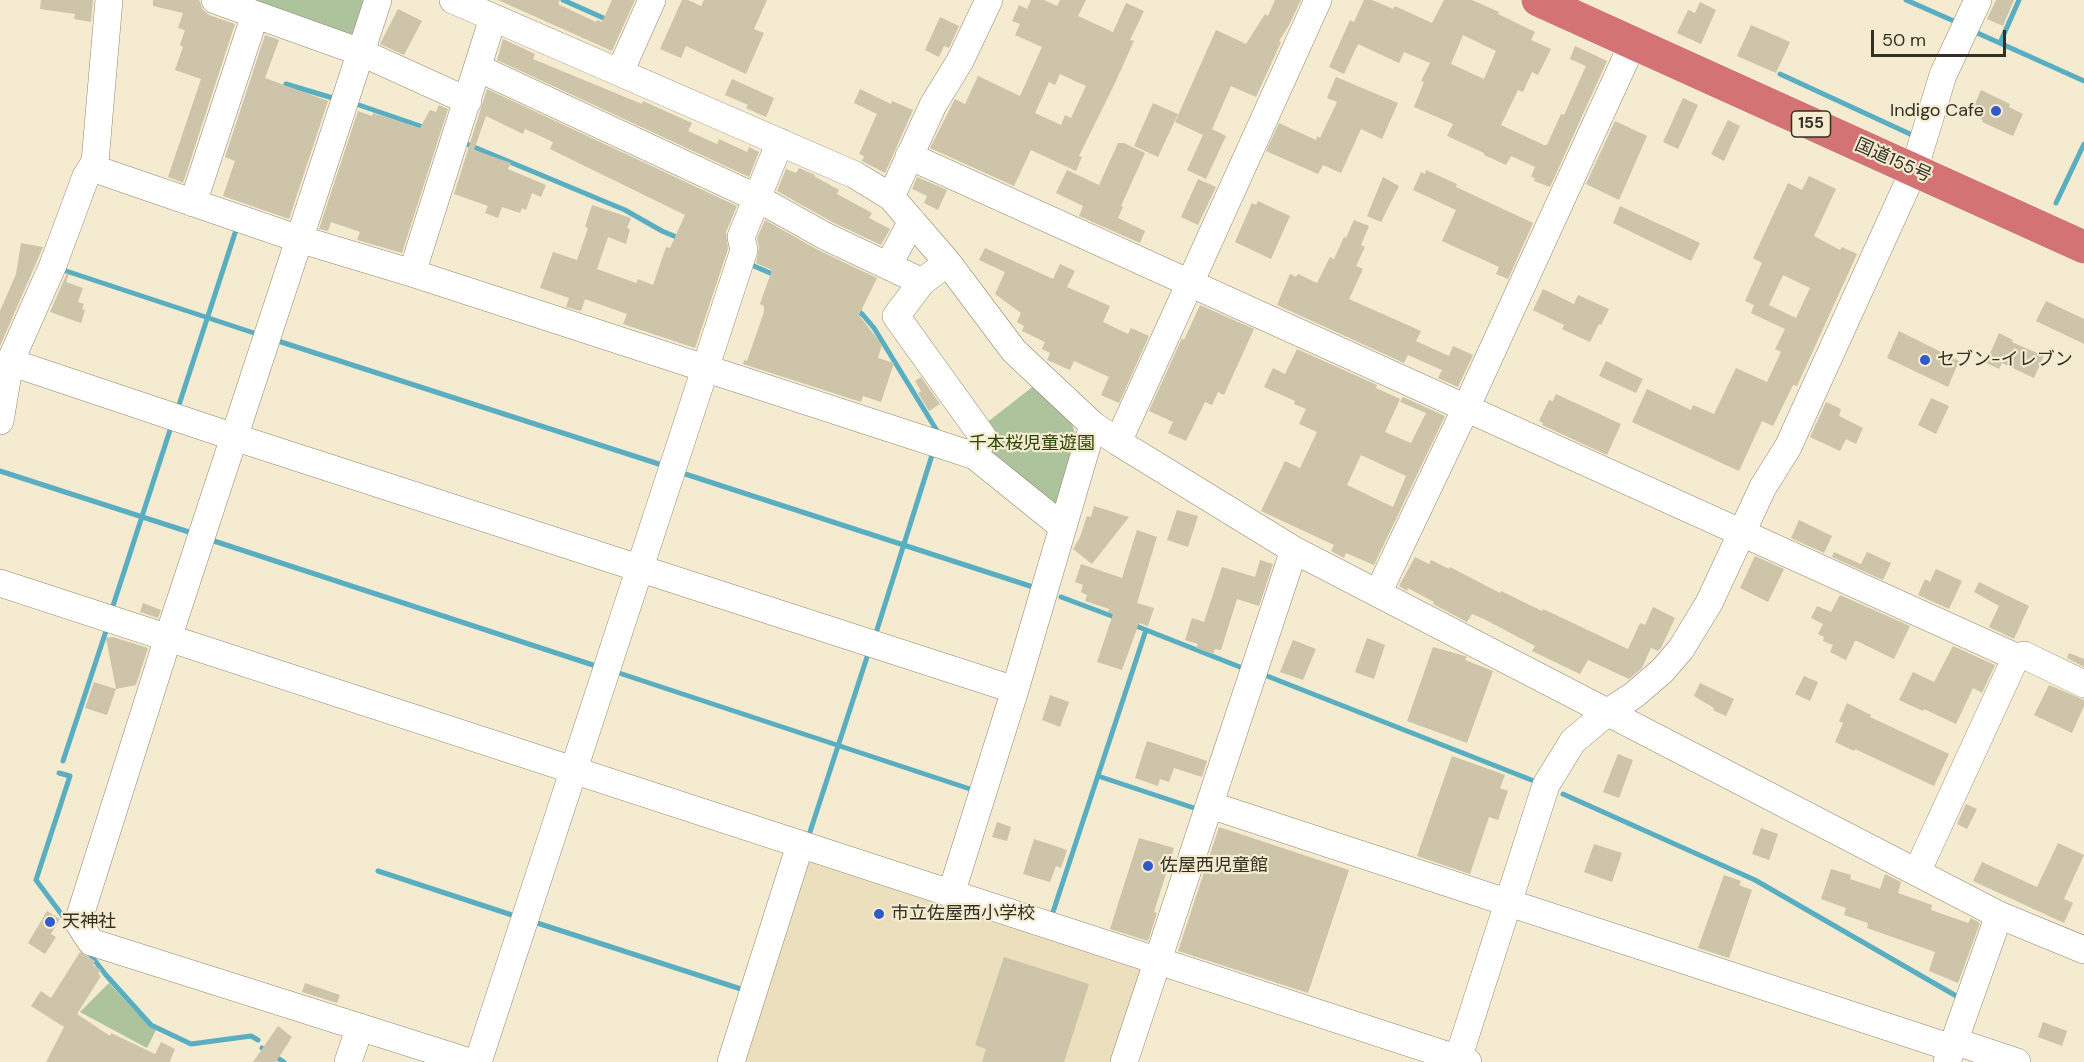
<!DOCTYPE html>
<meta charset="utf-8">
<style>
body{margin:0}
#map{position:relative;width:2084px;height:1062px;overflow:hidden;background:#f4ebd0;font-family:"DM Sans",sans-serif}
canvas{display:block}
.scale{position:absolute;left:1871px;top:30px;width:135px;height:27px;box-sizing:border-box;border:3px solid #333025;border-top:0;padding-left:8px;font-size:18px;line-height:21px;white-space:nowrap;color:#333025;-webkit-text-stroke:4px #f4ebd0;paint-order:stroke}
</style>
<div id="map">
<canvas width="2084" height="1062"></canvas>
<div class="scale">50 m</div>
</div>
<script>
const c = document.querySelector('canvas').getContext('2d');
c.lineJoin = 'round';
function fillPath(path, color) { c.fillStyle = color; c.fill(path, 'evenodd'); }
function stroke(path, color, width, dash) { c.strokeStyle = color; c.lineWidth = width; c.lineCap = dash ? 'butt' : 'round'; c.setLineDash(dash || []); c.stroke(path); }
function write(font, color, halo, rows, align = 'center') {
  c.font = font + ' "DM Sans","Noto Sans JP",sans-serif'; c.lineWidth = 4.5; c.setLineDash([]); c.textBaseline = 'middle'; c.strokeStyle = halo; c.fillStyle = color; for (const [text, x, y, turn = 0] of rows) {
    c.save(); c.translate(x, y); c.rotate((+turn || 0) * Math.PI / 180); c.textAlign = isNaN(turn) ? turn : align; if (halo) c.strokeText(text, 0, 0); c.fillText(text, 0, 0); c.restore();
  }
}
fillPath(new Path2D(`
 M804,859L1141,970L1120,1062H737Z`), '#ebdfbd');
fillPath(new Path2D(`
 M241,0H366L353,35L340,37Z
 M1035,385L1071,421L1077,439L1060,502L1046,508L986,461L985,424Z
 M109,983L149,1026L156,1030L147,1048L80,1012Z`), '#adc39b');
stroke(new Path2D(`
 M563,0L608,20
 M1906,0L1956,22
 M1973,31L2084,81
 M2000,43L2019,0
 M1780,74L1910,134
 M284,90L286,84L336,99
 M356,104L426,128
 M462,142L625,210L662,231L681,239
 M2056,203L2084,144
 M747,263L777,276
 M60,269L254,333
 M855,308L863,315L874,328L939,434
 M278,341L665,466
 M177,411L236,230
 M0,471L189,532
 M679,472L1036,588
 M211,540L599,667
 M1061,597L1117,618
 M111,612L172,424
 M1131,624L1245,669
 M875,636L933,452
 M613,671L973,790
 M1262,674L1534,781
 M63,761L107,628
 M59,773L70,776L36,880L68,923
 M1098,776L1200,810
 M1563,794L1755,880L1958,997
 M809,835L869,651
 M378,871L518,917
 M1053,912L1146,630
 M531,921L744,990
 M89,953L106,975L151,1025L191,1044L251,1036L258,1040
 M262,1048L284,1062`), '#59aec1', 5);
fillPath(new Path2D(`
 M41,0H93L91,22L74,19L75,14L40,9Z
 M153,0H199L203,10L209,15L235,24L183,183L168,177L201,79L175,70L183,47L180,45L185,30L178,28L183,13L153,6Z
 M498,0H560L558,4L596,22L597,20L602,22L612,0H635L612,51Z
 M682,0H688L701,6L704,0H767L754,29L764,33L746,74L686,46L681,58L660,49Z
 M1031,0H1044L1057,6L1060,0H1086L1078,16L1113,32L1126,3L1144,11L1130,40L1134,41L1115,83L1079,156L1082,157L1076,171L1031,150L1014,186L930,148L955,99L965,104L978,76L1020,96L1042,47L1015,35L1020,24L1012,21L1019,5L1027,9ZM1060,74L1086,86L1071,118L1065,115L1061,125L1035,113L1049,82L1055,85Z
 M1275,0H1301L1289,25L1279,41L1281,42L1256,97L1231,86L1212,129L1226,136L1206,179L1187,170L1203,135L1175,122L1216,30L1246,44L1265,14L1268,16Z
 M1364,0H1372L1393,9L1395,6L1432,23L1444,0H1472L1499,12L1498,14L1535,32L1531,40L1551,49L1538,75L1532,72L1523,92L1518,90L1501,125L1544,145H1547L1561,114L1564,115L1586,66L1570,59L1575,46L1607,61L1550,187L1534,181L1535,178L1531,177L1535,167L1511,156L1506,165L1484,155V153L1447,136L1453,124L1414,107L1424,82L1421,81L1430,63L1404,52L1399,63L1358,44L1344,74L1329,67L1350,20L1354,22ZM1463,35L1496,51L1484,79L1451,64Z
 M1996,0H2014L2003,26L1987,19Z
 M1700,2L1716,10L1701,44L1677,33L1688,10L1695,13Z
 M398,9L422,21L404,55L380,44Z
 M940,17L959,26L949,48L944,46L939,57L925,50Z
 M1751,25L1790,42L1776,73L1737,56Z
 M265,35L279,40L265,78L328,101L289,219L223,196L235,161L225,157Z
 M503,39L535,54L533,59L642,104L643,101L692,123L688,131L717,144L719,139L747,152L749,147L759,152L749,177L497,60Z
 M1336,77L1398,103L1382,139L1361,129L1341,173L1323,165L1318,174L1266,151L1279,123L1316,140L1317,136L1320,138L1337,102L1327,98Z
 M732,79L774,98L766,117L746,108L748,105L725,95Z
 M487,89L737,206L726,232L728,249L695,348L623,324L627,314L585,299L581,311L566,307L569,298L540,288L553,252L577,260L588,228L585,227L592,205L631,218L627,228L630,229L626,244L608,237L597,269L636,283L638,279L653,285L666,247L670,248L685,215L550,149L553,142L525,129L523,134L486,116L474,150L511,163L508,169L546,185L541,197L532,193L526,210L522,208L520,213L502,207L498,218L485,213L488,206L454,194Z
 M860,89L891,104L892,101L913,110L885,173L862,161L864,156L859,154L877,114L854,103Z
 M1981,90L2010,104L2009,107L2023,114L2013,136L1982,122L1983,120L1974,115L1977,108L1974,106Z
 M1683,98L1698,105L1678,149L1663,142Z
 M1153,103L1178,114L1158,157L1134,146Z
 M439,105L448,109L402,253L357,240L360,232L331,222L328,231L319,229L358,111L372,116L373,113L420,128L430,110L436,112Z
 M1728,120L1740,126L1724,161L1711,154Z
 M1615,121L1647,136L1619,200L1586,184Z
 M1118,143H1124L1145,153L1121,206L1123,207L1118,218L1145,231L1140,243L1079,216L1083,206L1056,193L1067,170L1099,185Z
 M799,168L815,175L814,176L839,190L837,194L872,213L869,218L890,229L881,245L832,222L777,191L786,169L796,173Z
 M1426,170L1457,184L1456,187L1533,223L1508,279L1496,274L1499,267L1442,241L1456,210L1413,190L1421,172L1425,174Z
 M1809,176L1836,189L1814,236L1840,250L1842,247L1857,254L1797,386L1793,385L1773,426L1762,421L1739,471L1632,422L1647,389L1691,410L1693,405L1714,414L1736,368L1767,382L1781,352L1775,349L1785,329L1751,313L1754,305L1745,301L1762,263L1753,258L1788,183L1802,190ZM1783,275L1810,288L1796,318L1769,305Z
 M917,177L947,190L938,210L924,203L927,196L912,189Z
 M1383,177L1399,186L1381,222L1367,216Z
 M1198,179L1216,187L1198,225L1181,217Z
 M1258,201L1290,216L1271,259L1235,242L1252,203L1256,205Z
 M1620,206L1700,243L1691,261L1613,223Z
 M765,220L818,250L877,278L859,315L882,345L878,358L894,363L881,402L863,396L861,402L743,364L744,360L747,361L764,312V306L760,304L772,270L756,263L759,247L757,238Z
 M1354,220L1369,226L1361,245L1365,247L1356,266L1363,269L1349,299L1421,331L1416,341L1449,356L1453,346L1473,355L1458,387L1438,378L1442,370L1408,355L1404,363L1277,305L1290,274L1296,277L1298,274L1317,283L1330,257L1334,259L1344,237L1346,238Z
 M21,243L43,247L0,346V311L16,274Z
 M985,248L1053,279L1060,264L1075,271L1067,287L1110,306L1103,322L1128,334L1131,328L1149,336L1119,403L1101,395L1109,377L1074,361L1070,370L1047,360L1050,353L1042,349L1045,342L1022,331L1024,326L1017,322L1021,313L995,294L1005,272L979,260Z
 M67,273L69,274L66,282L83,288L78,302L84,304L82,309L85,310L81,323L50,312Z
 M1543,289L1574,304L1578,295L1609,309L1601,325L1599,324L1590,342L1562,329L1564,325L1533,310Z
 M2046,301L2084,319V344L2036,321Z
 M1200,305L1254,329L1224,395L1218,392L1212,405L1205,402L1186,441L1168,433L1173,422L1149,411L1182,338L1184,340Z
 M1899,331L1959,361L1948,387L1887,358Z
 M1999,333L2013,340L2012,342L2044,356L2034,378L2002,363L1999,369L1986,363Z
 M1297,349L1377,385L1376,388L1400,399L1385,432L1411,443L1426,413L1400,402L1403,397L1445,416L1374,565L1346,553L1344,558L1331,551L1334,545L1261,511L1285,461L1300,468L1317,432L1299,424L1306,409L1294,404L1295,401L1264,387L1273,368L1285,374ZM1361,455L1406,476L1393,507L1347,485Z
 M1606,361L1643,379L1636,393L1599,376Z
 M921,377L940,404L929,411L918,393L921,391L915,381Z
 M1556,394L1621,424L1607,455L1542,425L1543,423L1539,421L1549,400L1553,401Z
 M1931,398L1949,406L1936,434L1918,425Z
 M1826,402L1841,409L1839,416L1863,428L1856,444L1846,439L1840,451L1810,437Z
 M1094,506L1129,517L1092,564L1073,549L1080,537L1087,516L1091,517Z
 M1177,510L1198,516L1188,547L1167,540Z
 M1799,520L1832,536L1824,553L1791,538Z
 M1137,530L1157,537L1137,603L1154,608L1148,626L1139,623L1122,670L1097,662L1113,614L1108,612L1109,609L1085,601L1087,595L1081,592L1083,585L1075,582L1081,564L1122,578Z
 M1834,552L1861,564L1867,552L1891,563L1883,580L1832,557Z
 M1755,556L1784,569L1768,602L1740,588Z
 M1415,557L1429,564L1431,560L1449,569L1450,567L1500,593L1501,591L1542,611L1543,609L1628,649L1640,623L1645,625L1653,607L1675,618L1661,648L1658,651L1651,648L1642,668L1629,679L1588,660L1580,674L1532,651L1535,646L1484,619L1472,614L1467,622L1433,604L1434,602L1408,588L1407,591L1399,586Z
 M1260,560L1273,564L1259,606L1237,599L1221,650L1215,649L1213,654L1196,648L1198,644L1185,640L1192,618L1204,622L1222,567L1255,577Z
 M1936,569L1962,581L1949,609L1918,595L1925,579L1930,582Z
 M1979,582L2029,606L2014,639L1989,627L1999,606L1974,592Z
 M1840,595L1910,626L1894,659L1857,641H1855L1846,660L1830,652L1833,645L1823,641L1824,637L1818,634L1823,624L1811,618L1817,606L1831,612Z
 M143,603L161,610L158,618L140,612Z
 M113,637L148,648L136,685L116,689L106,638Z
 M1367,638L1385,645L1374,679L1355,672Z
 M1293,640L1316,649L1303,680L1280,672Z
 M1953,646L1995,665L1982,693L1973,688L1956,724L1924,709L1923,711L1899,700L1913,672L1934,682Z
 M1433,647L1465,656L1467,657L1465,660L1493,671L1467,743L1407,721Z
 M2069,653L2084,659V667L2067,658Z
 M1804,676L1818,682L1810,701L1795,694Z
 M94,682L116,689L107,715L85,708Z
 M1700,683L1734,699L1726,716L1713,710L1714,708L1694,696Z
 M2049,685L2084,700V706L2072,733L2034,715Z
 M1050,695L1069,702L1060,727L1042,720Z
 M1847,703L1871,715L1870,717L1949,754L1934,786L1855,749L1854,751L1835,742L1843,723L1839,721Z
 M1147,741L1207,761L1202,777L1174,768L1169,782L1160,779L1158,786L1135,778Z
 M1618,754L1633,760L1619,798L1603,792Z
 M1452,756L1505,775L1500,788L1508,791L1498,820L1489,817L1470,874L1417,856Z
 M1966,804L1977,809L1967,829L1957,824Z
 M997,822L1011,827L1007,841L992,837Z
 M1219,827L1349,870L1308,993L1178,951Z
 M1761,828L1778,834L1769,860L1752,854Z
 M1139,838L1174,848L1154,912L1157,913L1148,941L1110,929Z
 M1034,839L1067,850L1061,868L1056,866L1050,882L1023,874Z
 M2058,843L2084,855L2064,899L2073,903L2064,923L1973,881L1982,862L2037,887Z
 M1594,844L1622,853L1612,882L1584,872Z
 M1831,869L1851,875L1850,879L1880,889L1885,874L1901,882L1898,893L1932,905L1931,910L1968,923L1971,918L1980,923L1958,983L1929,971L1935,952L1867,928L1868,923L1844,915L1846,908L1821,899Z
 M1724,875L1741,881L1739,885L1752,890L1729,958L1698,948Z
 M47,911L60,919L51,934L56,937L45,954L28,943Z
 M80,952L95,961L93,965L101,970L98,974L101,976L77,1014L110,1036L111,1033L155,1054L161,1042L175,1049L170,1061L171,1062H46L64,1027L31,1006L41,991L51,998Z
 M1004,957L1089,984L1064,1062H982L986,1049L975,1045Z
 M305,983L340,995L337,1003L302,992Z
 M2043,1022L2067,1031L2062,1046L2038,1037Z
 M278,1026L292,1037L276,1062H253Z`), '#cdc4aa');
const minor = new Path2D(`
 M215,0L360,52L468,101
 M378,0L168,638L78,922L91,942L470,1062
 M453,0L855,175L891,197L948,263L1014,351L1093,425L1118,442L1294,550L1999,915L2084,950
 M478,68L757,198L825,236L922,282
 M620,72L652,0
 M909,156L2016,657L2024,655L2084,684
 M92,168L299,239L412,273L975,456L1063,527
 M891,197L933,105L960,61L989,0
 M193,203L255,15
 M888,266L912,221
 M935,272L922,282L896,316L983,437L975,456
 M412,273L493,18
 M10,362L234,437L1015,690
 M0,421L10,362L53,265L86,176L95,162L109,0
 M1118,442C1185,295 1250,147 1318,0
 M0,583L1468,1062
 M1378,593L1466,408L1633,43
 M1210,805L1952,1048
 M1917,872L2016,657
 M951,894L1015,690L1093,425
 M1954,1041L2017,1062
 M348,1062L360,1027
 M478,1062L744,250L741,237L780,142
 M731,1062L800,845
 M1124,1062L1294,550
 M1457,1062L1546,785L1573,741L1608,712L1634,695L1662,671L1681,649L1709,603L1763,487L1788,447L1914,170L1943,75L1978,0
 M1947,1062L1999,915`);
const highway = new Path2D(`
 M1538,0L2084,247`);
stroke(minor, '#90876e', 28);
stroke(highway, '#fff', 34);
stroke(minor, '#fff', 27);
stroke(highway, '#d37373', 33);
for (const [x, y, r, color] of [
 [1996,111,6,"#305ac9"],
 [1925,360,6,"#305ac9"],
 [1148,866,6,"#305ac9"],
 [879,914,6,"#305ac9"],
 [50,922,6,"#305ac9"]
]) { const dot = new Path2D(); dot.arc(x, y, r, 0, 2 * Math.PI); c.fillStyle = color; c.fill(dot); stroke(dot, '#f4ebd0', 2); }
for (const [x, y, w] of [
 [1811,124,39]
]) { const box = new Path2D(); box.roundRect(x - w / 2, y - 13, w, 26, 4.5); c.fillStyle = '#f4ebd0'; c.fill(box); stroke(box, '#333025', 1.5); }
write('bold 16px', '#333025', null, [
 ["155",1811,124]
]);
write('18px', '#333025', '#f4ebd0', [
 ["Indigo Cafe",1984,111,"right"],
 ["セブン-イレブン",1937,360],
 ["佐屋西児童館",1160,866],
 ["市立佐屋西小学校",891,914],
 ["天神社",62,922]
], 'left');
write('18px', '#333025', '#f4ebd0', [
 ["国道155号",1893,161,24]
]);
write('18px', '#2b4706', '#f4ebd0', [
 ["千本桜児童遊園",1032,444]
]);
</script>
